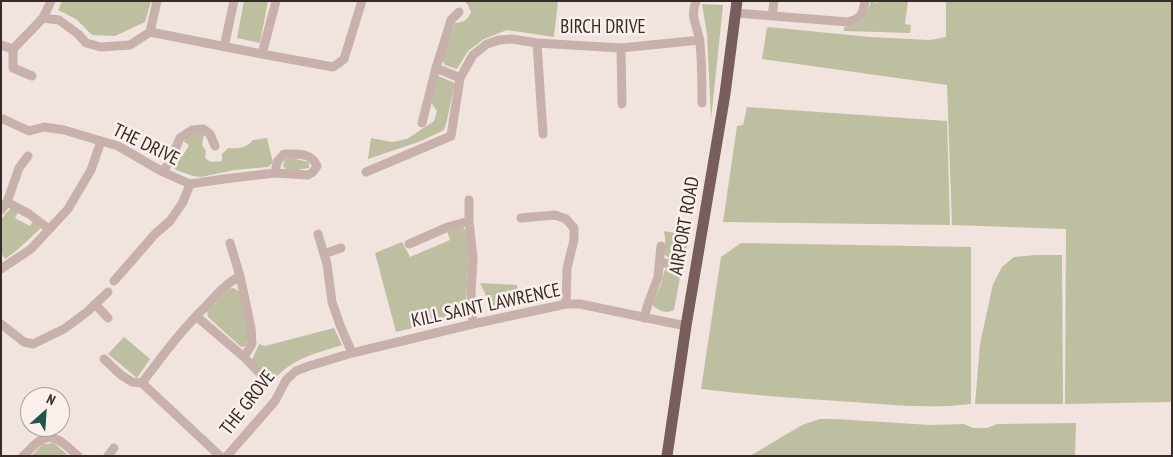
<!DOCTYPE html>
<style>
body{margin:0}
#map{position:relative;width:1173px;height:457px;overflow:hidden;background:#f1e4df;font-family:"PT Sans Narrow",sans-serif}
canvas{display:block}
.frame{position:absolute;inset:0;border:2px solid #372b2a;pointer-events:none}
.north{position:absolute;left:20px;top:387px;width:50px;height:50px;box-sizing:border-box;background:#f9efeb;border:1px solid #aba19e;border-radius:50%;rotate:26deg;font-size:14px;font-weight:700;line-height:20px;text-align:center;color:#372b2a}
.north::after{content:'';display:block;margin:auto;width:18px;height:22px;background:#22554c;clip-path:polygon(50% 0,100% 100%,50% 72%,0 100%)}
</style>
<div id="map">
<canvas width="1173" height="457"></canvas>
<div class="frame"></div>
<div class="north">N</div>
</div>
<script>
const c = document.querySelector('canvas').getContext('2d');
c.lineJoin = 'round';
function fillPath(path, color) { c.fillStyle = color; c.fill(path, 'evenodd'); }
function stroke(path, color, width, dash) { c.strokeStyle = color; c.lineWidth = width; c.lineCap = dash ? 'butt' : 'round'; c.setLineDash(dash || []); c.stroke(path); }
function write(font, color, halo, rows, align = 'center') {
  c.font = font + ' "PT Sans Narrow",sans-serif'; c.lineWidth = 5; c.setLineDash([]); c.textBaseline = 'middle'; c.strokeStyle = halo; c.fillStyle = color; for (const [text, x, y, turn = 0] of rows) {
    c.save(); c.translate(x, y); c.rotate((+turn || 0) * Math.PI / 180); c.textAlign = isNaN(turn) ? turn : align; if (halo) c.strokeText(text, 0, 0); c.fillText(text, 0, 0); c.restore();
  }
}
fillPath(new Path2D(`
 M62,1H151L145,22L115,36L92,35L76,19L58,10Z
 M244,1H268L260,43L237,38Z
 M464,1H558L554,37L507,30L484,39L468,51L457,69L445,65L442,60L455,23C464,22 467,21 471,12L468,5Z
 M871,1L876,3L877,1H908L905,24L911,25L910,33L844,31V27C864,24 865,19 871,1Z
 M946,1H1172V402L1065,404L1066,229L952,225L947,85L762,59L767,27V29L768,27L870,37L930,40L946,37Z
 M702,4L723,5L711,120L707,34Z
 M438,76L455,83L447,120L444,130L421,141L368,159L371,138L392,142L407,139L434,121L437,111L431,102Z
 M747,107L947,121L950,225L723,222L737,126L743,125Z
 M195,132L202,133L204,135L202,145L206,151L205,158C210,163 215,162 222,161V154L228,148C238,149 246,148 253,140L267,138L273,163L268,167L234,170L201,177L193,176L176,170L174,167L173,162L177,155L182,157L189,145L184,142L185,139Z
 M291,158L309,162V168L297,170H286L283,166L285,159Z
 M10,209H15L19,211L15,218L30,226L33,221L38,224L40,229L16,251L5,259L2,254L1,255V220L6,213Z
 M458,226L463,227L466,231L469,259L465,311L463,316L396,332L375,253L402,242L410,257L450,240L447,231Z
 M664,231L690,236L683,261L669,258L665,255V239Z
 M741,243L971,247V404C932,409 893,405 853,402C803,399 752,395 701,389L721,257Z
 M1035,255H1062L1063,404H975L980,344L993,284L1002,267L1014,257Z
 M667,267L673,268L681,272L674,310C665,314 659,311 652,305L661,284L664,272Z
 M480,283L517,285L518,305L489,311L485,293Z
 M234,288L239,292L249,336L246,346L241,347L208,317L207,311L228,289Z
 M334,328L342,345C317,353 290,359 273,381L252,360L259,344L265,346Z
 M124,337L150,359L137,378L108,354Z
 M820,419H835L930,425L964,424L973,428H987L997,424L1076,423L1075,456H750L802,425Z
 M54,443L69,456H31L43,444Z`), '#bdbfa0');
stroke(new Path2D(`
 M696,1C689,19 699,27 700,44C702,63 702,83 702,103
 M736,13L848,22C861,19 863,14 865,1
 M772,16L774,1
 M43,18L59,20L78,34L86,43L101,47L130,45L150,32L262,54L333,67L339,63L344,59L362,1
 M150,32L157,1
 M537,43L543,134
 M1,45L13,49L43,18L51,1
 M224,47L234,1
 M621,48L622,104
 M13,49V68L32,76
 M262,54L276,1
 M436,68L460,78
 M1,118L29,131L44,127L64,130L118,146L163,172L190,184
 M422,123L436,68L451,20L459,12
 M163,172L172,157L180,138L192,130L203,129L210,134L215,146
 M366,172L451,136L460,78L473,55L487,44L499,40L512,39L537,43L621,48L700,40
 M190,184L224,179L275,173L277,162L284,154C297,154 311,152 317,166L313,172L308,175L275,173
 M469,200V221L473,258L471,294L473,324
 M7,202L29,214L49,229
 M1,210L7,202L19,168L28,156
 M521,218L555,215L566,219L574,228V240L567,268L566,304
 M318,234L327,264L332,302L340,325L352,353
 M409,244L448,227L469,221
 M324,254L341,248
 M659,262L676,265
 M1,269L31,249L68,209L91,170L101,141
 M114,281L155,234L170,221L183,202L190,184
 M96,305L108,318
 M196,316L244,357L252,344L251,328L240,276
 M644,318L648,304L658,277L661,246
 M1,324L24,342L33,344L64,329L87,312L108,292
 M244,357L267,381
 M104,359L121,375L132,382L142,383L220,456
 M142,383C163,355 183,328 208,304C218,293 227,283 240,276L230,243
 M23,456C29,451 34,444 41,440C55,431 68,448 78,456
 M108,456L114,448
 M227,456L275,401L286,380L296,371L309,366L352,353L473,324L566,304H580L686,326`), '#c8b1ab', 9);
stroke(new Path2D(`
 M667,456L686,326L725,94L737,1`), '#775e5c', 11);
write('19px', '#372b2a', '#f9efeb', [
 ["BIRCH DRIVE",603,28],
 ["THE DRIVE",146,145,26],
 ["AIRPORT ROAD",685,226,-80],
 ["KILL SAINT LAWRENCE",486,306,-12],
 ["THE GROVE",248,403,-52]
]);
</script>
